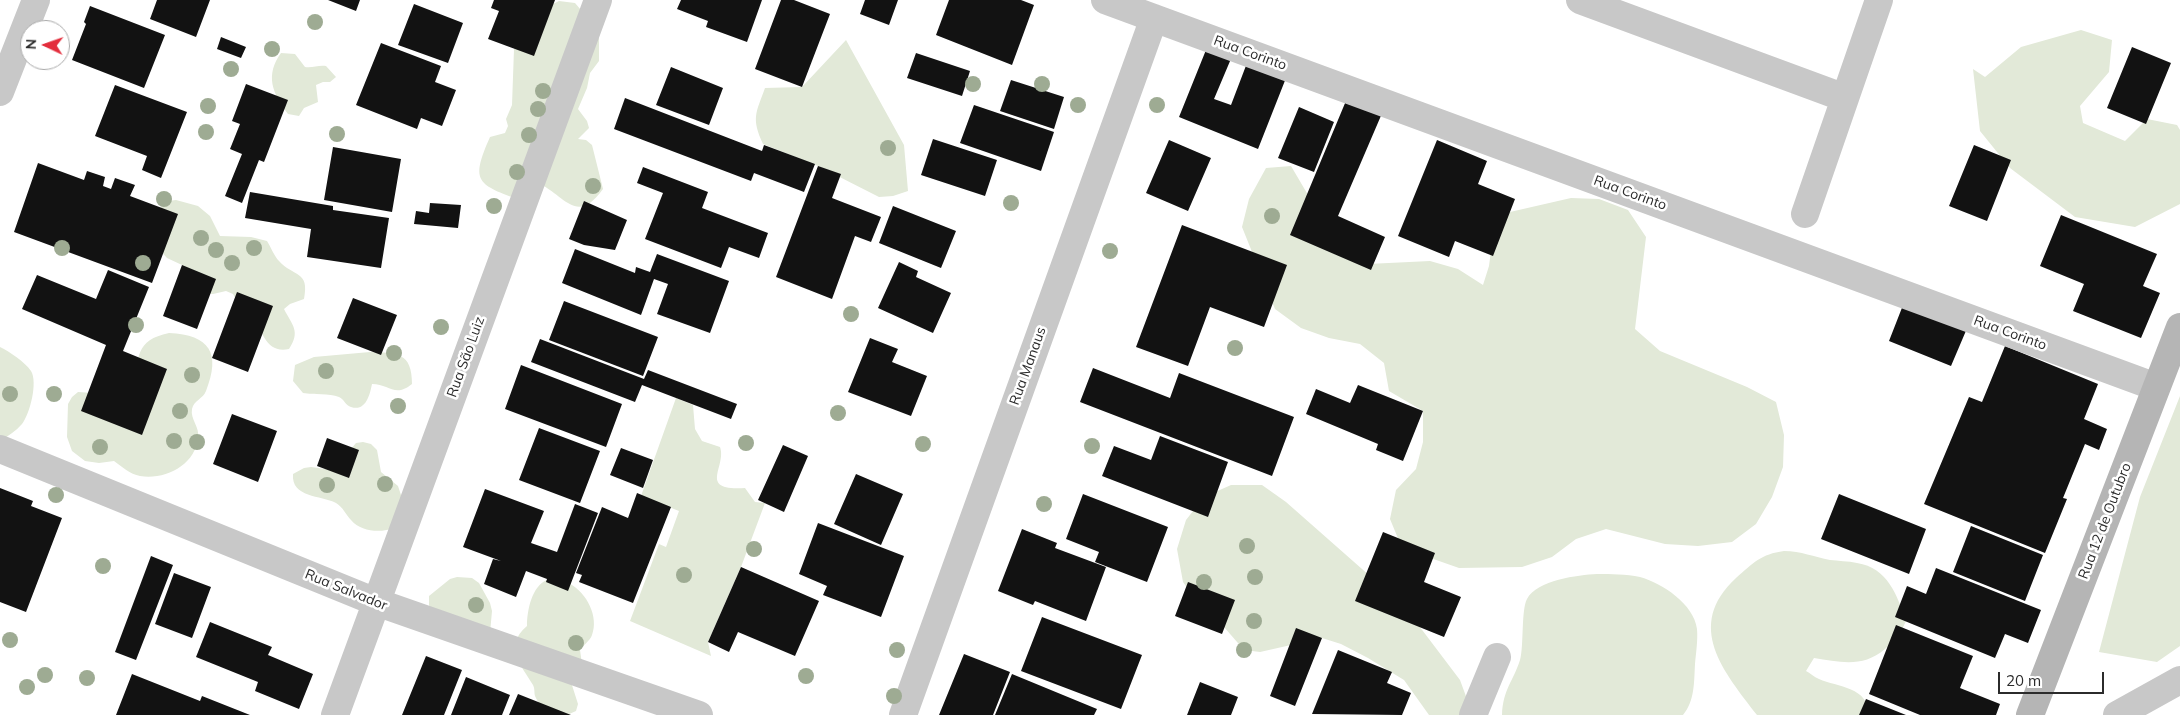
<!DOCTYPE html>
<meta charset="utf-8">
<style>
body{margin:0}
#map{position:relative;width:2180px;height:715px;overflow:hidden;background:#fff;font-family:Mulish,sans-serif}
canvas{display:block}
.north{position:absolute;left:20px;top:20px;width:50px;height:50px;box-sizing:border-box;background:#fff;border:1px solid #aaa;border-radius:50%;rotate:273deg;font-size:14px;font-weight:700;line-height:20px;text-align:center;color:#2b2b2b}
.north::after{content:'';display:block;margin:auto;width:18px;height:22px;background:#e32d3c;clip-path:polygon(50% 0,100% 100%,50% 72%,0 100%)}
.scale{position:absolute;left:1998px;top:672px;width:106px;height:22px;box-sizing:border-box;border:2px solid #2b2b2b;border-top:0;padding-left:6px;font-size:15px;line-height:18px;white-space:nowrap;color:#2b2b2b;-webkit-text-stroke:4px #fff;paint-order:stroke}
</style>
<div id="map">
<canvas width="2180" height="715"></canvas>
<div class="north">N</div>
<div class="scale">20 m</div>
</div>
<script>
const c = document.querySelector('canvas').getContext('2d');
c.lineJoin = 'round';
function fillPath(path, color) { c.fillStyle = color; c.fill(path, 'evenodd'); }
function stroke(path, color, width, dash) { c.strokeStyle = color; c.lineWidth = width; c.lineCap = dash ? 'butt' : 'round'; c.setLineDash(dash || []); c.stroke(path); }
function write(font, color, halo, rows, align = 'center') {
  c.font = font + ' Mulish,sans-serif'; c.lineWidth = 5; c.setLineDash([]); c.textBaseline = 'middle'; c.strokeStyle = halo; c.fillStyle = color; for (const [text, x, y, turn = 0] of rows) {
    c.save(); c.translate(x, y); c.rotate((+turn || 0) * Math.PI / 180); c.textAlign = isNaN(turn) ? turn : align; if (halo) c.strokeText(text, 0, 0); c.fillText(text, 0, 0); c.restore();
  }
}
fillPath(new Path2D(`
 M559,1L575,3L599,31V61L590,73L587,88L578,109L587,121L589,128L578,139L586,140L592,145L603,189C577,225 566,197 540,184L517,199C476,184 471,180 490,137L505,133L508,126L506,119L512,105L514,49L533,33L553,4Z
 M2081,30L2112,40L2109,72L2080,106L2083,123L2125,141L2147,119L2177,125L2180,130V204L2135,227L2075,217L2010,168L1980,131L1973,69L1985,77L2021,47Z
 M846,40L904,145L908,191L893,196L879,197L818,166L763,144C751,118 756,113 765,88L802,87Z
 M281,53L295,54L305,67C313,68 318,65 326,66L336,77L330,82H323L316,85L318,102L304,108L299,116L288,114C272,93 265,75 281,53Z
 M1291,166L1341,251L1368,264L1430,261L1458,269L1483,285L1489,266L1493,235L1510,212L1571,198L1599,199L1628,210L1646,237L1635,329L1660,351L1747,387L1776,402L1784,435L1783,467L1772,497L1756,524L1732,542L1698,546L1665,544L1606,529L1576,539L1552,557L1522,567L1459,568L1402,548L1390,519L1396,490L1416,469L1423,442V411L1389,391L1384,363L1360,344L1329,338L1301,328L1275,309L1242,227L1249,199L1266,168Z
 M176,200L198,206L210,216L220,236L251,237L267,241C271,247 274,256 279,261C293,277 310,270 304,299L290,304L284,309C292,325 301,331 289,349C267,354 261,332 255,315L241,309L233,294L226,291L213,294L205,293L182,265L167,258L157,247V211L168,201Z
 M169,333C210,335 221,353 206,391C203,399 194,400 192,409C190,419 200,427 198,438C195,465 166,480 140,476C130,474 122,467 114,461L99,463L85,461L72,451L67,437L68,404L72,397L78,392L93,393L135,387C138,358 135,340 169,333Z
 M0,347C10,352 25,362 31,371C38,382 30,414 22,424C16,431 8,436 0,441Z
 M370,352C397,353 412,352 412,384C395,398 389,384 372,384C370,394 366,412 351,407C346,406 344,399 339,397C329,393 314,395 303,393L293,381L295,365L314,357Z
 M2180,396V646L2157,662L2099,652L2140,497Z
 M676,398L693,405L695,429L702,441L720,447C727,467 697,491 745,488L755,502L765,503L741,567L708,642L711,656L630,621L659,544L666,547L679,511L641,496Z
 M363,442L371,444L377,450L381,472L398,486L403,501L394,528C381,533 361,532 351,520C346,515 343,507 336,503C321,495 291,498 293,474L304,468L311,467L333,470L356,443Z
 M1231,485H1262L1286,502L1404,606L1460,680L1471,710L1470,715H1429L1404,680L1368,658L1341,644L1322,638L1260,652L1244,650L1224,627L1200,606L1183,582L1177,549L1186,520L1204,497Z
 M1784,551C1801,551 1814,557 1830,560C1838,561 1848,561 1857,563C1888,568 1897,595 1906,621C1900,635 1896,639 1885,649C1863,668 1840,662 1814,658L1806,671C1810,673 1814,677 1819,679C1837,687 1870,687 1868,715H1757C1724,672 1684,626 1736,578C1753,563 1761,554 1784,551Z
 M1597,574C1611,574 1626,574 1640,577C1662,583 1694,604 1697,629C1698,640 1696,653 1695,664C1694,681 1695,701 1683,715H1502C1503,689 1513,682 1520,660C1524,646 1521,610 1527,599C1537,580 1578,575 1597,574Z
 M457,577L472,578L479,583L490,603L492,611L490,633L434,620L429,605V596L450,579Z
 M547,580C554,581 564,581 570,584C587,593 599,617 592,635C590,641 583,645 580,650L582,664L571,682L578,704L576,711L567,715H550C545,709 538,704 535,696C534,692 535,689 533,685C521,665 503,646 527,626C527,610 532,586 547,580Z`), '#e2e9d8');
fillPath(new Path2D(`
 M157,0H210L196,37L150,19Z
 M328,0H360L356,11Z
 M494,0H555L534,56L488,39L499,11L491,8Z
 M681,0H762L747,42L706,27L708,21L677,9Z
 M781,0H794L830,14L802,87L755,69Z
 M865,0H898L889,25L860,14Z
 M949,0H1021L1034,5L1012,65L936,35Z
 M414,4L463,23L448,63L398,45Z
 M90,6L165,35L144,88L72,60L86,24L84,22Z
 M221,37L246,47L241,58L217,49Z
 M381,43L441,66L435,82L456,90L442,126L421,118L417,129L356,105Z
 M1208,45L1233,54L1214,99L1231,105L1247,63L1286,78L1258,149L1179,117Z
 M2132,47L2171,63L2146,124L2107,108Z
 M916,53L970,71L962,96L907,78Z
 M671,67L723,88L709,125L656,105Z
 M1011,80L1064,97L1054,129L1000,111Z
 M246,84L288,100L264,162L259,160L242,203L225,196L242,154L230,149L240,124L232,121Z
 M115,85L187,112L161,178L142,170L147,156L95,136Z
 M1348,96L1383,111L1338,216L1385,237L1371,270L1290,235Z
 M625,98L762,151L764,145L815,164L804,192L754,173L751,181L614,129Z
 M974,105L1054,132L1041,171L960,143Z
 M1299,107L1334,122L1314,172L1278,158Z
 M933,139L997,160L985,196L921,175Z
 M1169,140L1211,158L1188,211L1146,193Z
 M1437,140L1487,161L1478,184L1515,199L1493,256L1455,241L1449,257L1398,236Z
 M1974,145L2011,160L1987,221L1949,206Z
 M333,147L401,159L392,212L324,200Z
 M38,163L84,180L87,171L105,177L103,186L111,189L115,178L135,185L130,196L178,214L152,283L14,232Z
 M818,166L841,174L832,198L881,217L871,242L855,236L832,299L776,277Z
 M643,167L708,192L702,208L768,233L759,258L729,247L721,268L645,239L663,193L637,183Z
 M250,192L333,206V210L389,218L381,268L307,257L311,229L245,218Z
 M584,201L627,220L615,250L584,245L569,239Z
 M430,203L461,205L458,228L414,224L416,211L429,213Z
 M893,206L956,231L941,268L879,243Z
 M2061,215L2157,254L2143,286L2160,293L2141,338L2073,311L2084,284L2040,266Z
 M1182,225L1287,265L1264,327L1210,307L1188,366L1136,347Z
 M575,249L635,273L636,267L650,272L657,254L729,281L710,333L657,314L668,284L654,279L641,315L562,283Z
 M899,262L918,271L916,277L951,293L933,333L878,308Z
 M182,265L216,279L197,329L163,316Z
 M108,270L149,287L123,351L167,369L142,435L81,411L106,345L22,309L37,275L96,299Z
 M237,292L273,306L248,372L212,358Z
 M353,298L397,315L381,355L337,338Z
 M1905,300L1968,326L1951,366L1889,341Z
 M564,301L658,337L643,376L549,340Z
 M870,338L898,349L892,362L927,376L911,416L848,392Z
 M540,339L644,379L648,370L737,404L731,419L642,385L635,402L531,362Z
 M2005,346L2098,384L2084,419L2107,429L2099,450L2085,444L2063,498L2067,499L2045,553L1924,504L1969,397L1982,402Z
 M521,365L622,404L606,447L505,409Z
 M1093,368L1170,398L1179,373L1294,417L1272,476L1080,402Z
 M1358,385L1423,411L1403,461L1376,450L1378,444L1306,414L1316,389L1350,403Z
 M232,414L277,431L258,482L213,464Z
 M539,428L600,451L580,503L519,480Z
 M1160,436L1228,462L1208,517L1102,476L1114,446L1151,460Z
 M327,438L359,450L349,478L317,466Z
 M783,445L808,456L784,512L758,500Z
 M621,448L653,460L643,488L610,475Z
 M856,474L903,494L881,545L834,524Z
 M0,488L33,501L31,506L62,518L26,612L0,602Z
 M485,489L544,511L531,543L557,552L575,504L598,513L568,591L546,582L547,579L526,571L516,597L484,584L493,559L501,561L463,547Z
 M637,493L671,507L633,603L579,582L582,575L576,573L602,507L628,518Z
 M1083,494L1168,527L1147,582L1095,562L1099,552L1066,539Z
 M1839,494L1926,529L1909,574L1821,539Z
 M818,523L904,556L881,617L823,595L827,586L799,574Z
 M1971,526L2043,555L2025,601L1953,572Z
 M1022,529L1057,543L1055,548L1106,567L1086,621L1035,601L1033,605L998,591Z
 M1383,532L1435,553L1424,582L1461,597L1444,637L1355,601Z
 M151,556L173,565L136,660L115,652Z
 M741,567L819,601L795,656L738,632L729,652L708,642Z
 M1936,568L2041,610L2028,643L2005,634L1995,658L1895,617L1907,586L1926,594Z
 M174,573L211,587L192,638L155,624Z
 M1188,582L1235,600L1222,634L1175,616Z
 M1042,617L1142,655L1121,709L1021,671Z
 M210,622L272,647L268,655L313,674L299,709L255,691L258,682L196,657Z
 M1896,625L1973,656L1960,688L2000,704L1996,715H1920L1869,694Z
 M1296,628L1322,638L1295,706L1270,696Z
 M1338,650L1392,672L1387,683L1411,693L1402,715L1312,714Z
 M964,654L1010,672L993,715H939Z
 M426,656L462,670L444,715H402Z
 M132,674L200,701L202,696L250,715H116Z
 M1012,674L1097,709L1094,715H995Z
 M466,677L510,695L502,715H451Z
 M1200,682L1238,697L1231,715H1187Z
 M518,694L571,715H509Z
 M1866,699L1906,715H1859Z`), '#121212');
stroke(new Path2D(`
 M1105,0L2156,387
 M1580,0L1845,98
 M0,92L36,0
 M1805,214L1879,0
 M0,449L376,602L699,715
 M335,715L598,0
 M903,715L1154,18
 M1473,715L1497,657
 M2117,715L2180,680`), '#c8c8c8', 28);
stroke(new Path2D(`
 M2030,715L2180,327`), '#b5b5b5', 28);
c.fillStyle = '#9eab93';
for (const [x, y] of [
 [315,22],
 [272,49],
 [231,69],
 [973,84],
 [1042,84],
 [543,91],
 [1078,105],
 [1157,105],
 [208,106],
 [538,109],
 [206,132],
 [337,134],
 [529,135],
 [888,148],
 [517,172],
 [593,186],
 [164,199],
 [1011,203],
 [494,206],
 [1272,216],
 [201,238],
 [62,248],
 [254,248],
 [216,250],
 [1110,251],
 [143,263],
 [232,263],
 [851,314],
 [136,325],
 [441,327],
 [1235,348],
 [394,353],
 [326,371],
 [192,375],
 [10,394],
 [54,394],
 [398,406],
 [180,411],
 [838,413],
 [174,441],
 [197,442],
 [746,443],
 [923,444],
 [1092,446],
 [100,447],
 [385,484],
 [327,485],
 [56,495],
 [1044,504],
 [1247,546],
 [754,549],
 [103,566],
 [684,575],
 [1255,577],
 [1204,582],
 [476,605],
 [1254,621],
 [10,640],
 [576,643],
 [897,650],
 [1244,650],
 [45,675],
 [806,676],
 [87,678],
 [27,687],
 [894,696]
]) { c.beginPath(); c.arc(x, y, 8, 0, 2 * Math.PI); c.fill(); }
write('14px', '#2b2b2b', '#fff', [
 ["Rua Corinto",1250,53,20],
 ["Rua Corinto",1630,193,20],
 ["Rua Corinto",2010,333,20],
 ["Rua São Luiz",466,357,-70],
 ["Rua Manaus",1028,366,-70],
 ["Rua 12 de Outubro",2105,521,-69],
 ["Rua Salvador",346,590,22]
]);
</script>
